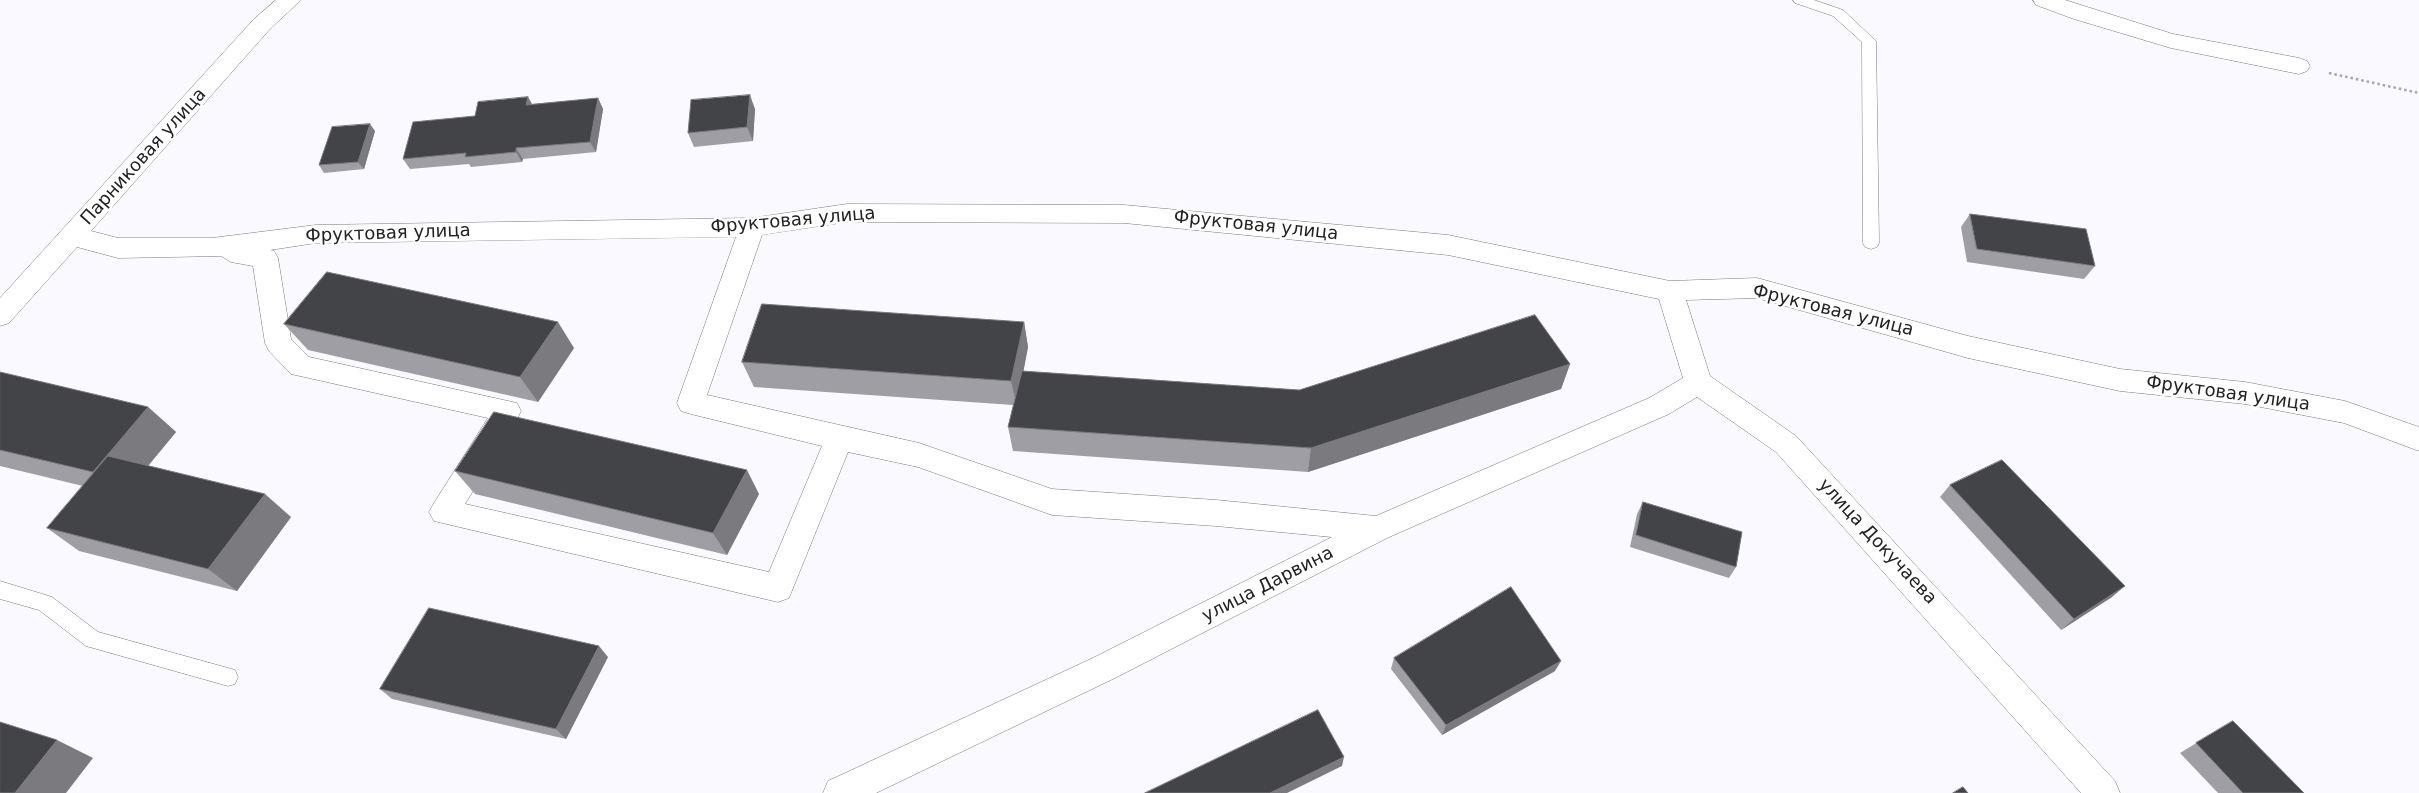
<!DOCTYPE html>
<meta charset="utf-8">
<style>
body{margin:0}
canvas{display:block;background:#f9f9ff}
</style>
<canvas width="2419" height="793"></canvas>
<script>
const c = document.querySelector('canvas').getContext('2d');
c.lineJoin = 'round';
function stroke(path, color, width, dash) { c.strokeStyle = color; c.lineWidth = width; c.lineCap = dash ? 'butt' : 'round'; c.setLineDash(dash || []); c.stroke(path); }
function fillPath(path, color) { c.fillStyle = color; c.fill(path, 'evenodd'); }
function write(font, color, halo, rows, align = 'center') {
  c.font = font + ' "DejaVu Sans",sans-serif'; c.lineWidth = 5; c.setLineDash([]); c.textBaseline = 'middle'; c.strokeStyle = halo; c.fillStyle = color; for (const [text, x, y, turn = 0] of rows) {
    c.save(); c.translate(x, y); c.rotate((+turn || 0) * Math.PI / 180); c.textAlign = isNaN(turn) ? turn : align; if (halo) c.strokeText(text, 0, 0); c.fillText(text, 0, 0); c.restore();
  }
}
const service = new Path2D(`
 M1793,0H1814L1843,10L1876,41L1879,243L1877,247L1871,249L1865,247L1863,243L1862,42L1833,16L1795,3Z
 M0,581L52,597L98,632L228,668L235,670L238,677L235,684L228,686L86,646L39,610L0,599Z`);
const minor = new Path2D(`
 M276,0H301L270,29L91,231L118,238H212L316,225L752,218L847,204L1124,205L1448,235L1670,281L1757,278L1968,336L2120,369L2245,382L2345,401L2419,427V451L2344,423L2245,404L2120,391L1968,358L1757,298L1686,300L1710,376L1796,436L2115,781L2120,793H2081L1776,452L1697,397L1669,414L1387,538L1117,677L876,793H823L828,781L1095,657L1332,537L1216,526L1052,515L918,467L848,452L789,598L778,602L434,521L429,512L434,503L488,418L291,374L269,351L265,343L253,266L231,262L221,256L118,258L77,247L9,323L0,326V298L254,19ZM847,222L1124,223L1448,255L1659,299L1683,378L1649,398L1376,516L1216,500L1052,489L919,443L707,395L762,235ZM736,237L677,403L681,411L691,414L822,446L769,572L465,504L517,419L521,411L517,403L309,357L291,339L278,258L274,251L270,250L316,243Z
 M2033,0H2065L2173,34L2299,58L2307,61L2310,66L2307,71L2299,74L2171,48L2074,19L2036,5Z`);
stroke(service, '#7a7a7f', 1);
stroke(minor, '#7a7a7f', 1);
stroke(new Path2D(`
 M2329,73L2419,93`), '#a4a4a9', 2.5, [2.5, 3]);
fillPath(service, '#fff');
fillPath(minor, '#fff');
fillPath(new Path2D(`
 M528,97L532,104L598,98L603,109L596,152L523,159L522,162L471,167L469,164L410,169L403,159L475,116Z
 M755,109L753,141L694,147L688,133Z
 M375,131L364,169L324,173L319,165Z
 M1970,214L2095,266L2084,279L1967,262L1961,227Z
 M1024,322L1028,347L1023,371L1299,390L1570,364L1561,389L1308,472L1013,451L1008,427L1013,405L754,387L742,362Z
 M284,324L574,348L538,402L308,350Z
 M0,372L148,407L176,432L148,466L291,517L237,591L79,551L47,528L83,486L0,466Z
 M455,471L759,494L727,555L475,494Z
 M1950,485L2112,597L2061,630L1940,497Z
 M1643,502L1736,567L1729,578L1630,547L1637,514Z
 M608,657L566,739L392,699L380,689Z
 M1394,658L1555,671L1442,735L1391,669Z
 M2233,721L2304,793H2218L2180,753Z`), '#9e9ea4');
fillPath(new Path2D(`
 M750,95L755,109L753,141L747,127Z
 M528,97L534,108L526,105Z
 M598,98L603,109L596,152L590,142Z
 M370,124L375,131L364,169L358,162Z
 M516,148L523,159L522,162L516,152Z
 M558,322L574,348L538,402L520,377Z
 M1024,322L1028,347L1017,406L1011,381Z
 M1570,364L1561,389L1308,472L1311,448Z
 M148,407L176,432L123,496L93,472Z
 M747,470L759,494L727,555L713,533Z
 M265,494L291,517L237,591L208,569Z
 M2125,586L2112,597L2061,630L2074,619Z
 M599,646L608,657L566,739L556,729Z
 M1561,661L1555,671L1442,735L1446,725Z
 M57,740L93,758L66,793H15Z
 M1344,757L1342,766L1287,793H1270Z`), '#7a7a7f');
const building = new Path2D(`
 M750,95L747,127L688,133L691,100Z
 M528,97L526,105L598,98L590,142L516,148V152L465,157L466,153L403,159L413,122L475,116L478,102Z
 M370,124L358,162L319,165L332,127Z
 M1970,214L2086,229L2095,266L1977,249Z
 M327,272L558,322L520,377L284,324Z
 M762,304L1024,322L1011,381L742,362Z
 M1535,315L1570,364L1311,448L1008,427L1022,371L1299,390Z
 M0,372L148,407L93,472L0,450Z
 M494,412L747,470L713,533L455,471Z
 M108,456L265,494L208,569L47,528Z
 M2002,460L2125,586L2074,619L1950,485Z
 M1643,502L1742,532L1736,567L1636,535Z
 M1511,587L1561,661L1446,725L1394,658Z
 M429,608L599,646L556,729L380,689Z
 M1318,710L1344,757L1270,793H1145Z
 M2233,721L2304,793H2243L2196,743Z
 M0,722L57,740L15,793H0Z
 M1963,787L1968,793H1953Z`);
fillPath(building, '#434448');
stroke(building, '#7a7a7f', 1);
write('18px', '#212224', '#fff', [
 ["Парниковая улица",144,157,-48],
 ["Фруктовая улица",793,221,-5],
 ["Фруктовая улица",1256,226,6],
 ["Фруктовая улица",388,234,-2],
 ["Фруктовая улица",1833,311,14],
 ["Фруктовая улица",2228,394,8],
 ["улица Докучаева",1877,542,47],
 ["улица Дарвина",1268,585,-27]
]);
</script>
